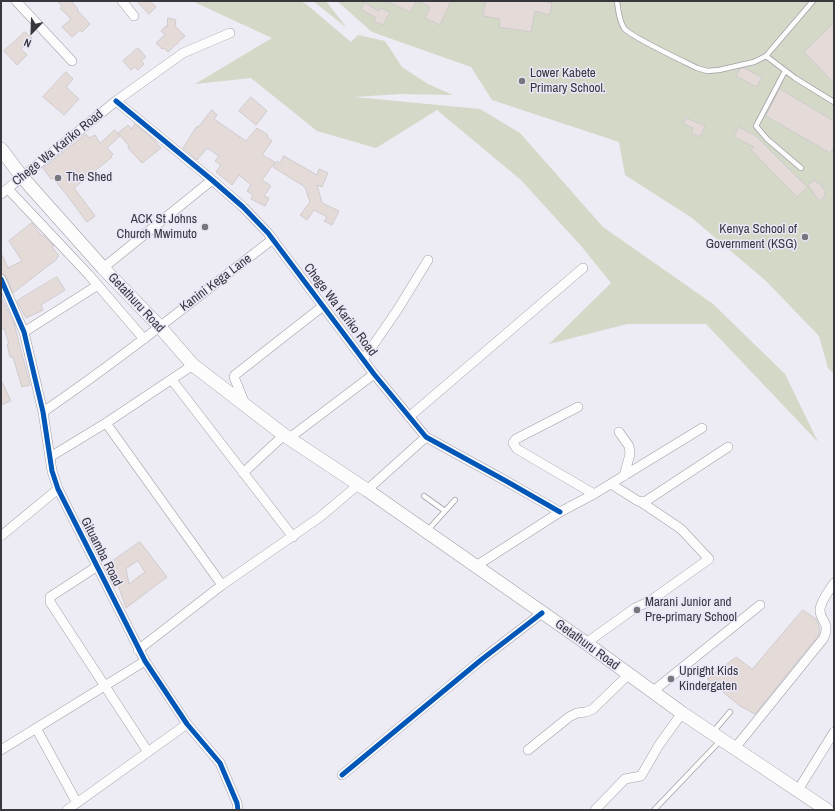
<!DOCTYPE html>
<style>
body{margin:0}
#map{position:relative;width:835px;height:811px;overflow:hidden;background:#edebf4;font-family:"Archivo Narrow",sans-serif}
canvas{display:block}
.frame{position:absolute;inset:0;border:2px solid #38373d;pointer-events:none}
.north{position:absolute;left:12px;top:12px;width:40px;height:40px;-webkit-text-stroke:3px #eae7f8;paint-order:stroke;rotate:203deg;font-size:11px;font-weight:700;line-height:16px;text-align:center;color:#38373d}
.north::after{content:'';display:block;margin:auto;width:14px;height:18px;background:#38373d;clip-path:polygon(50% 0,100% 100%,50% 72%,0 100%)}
</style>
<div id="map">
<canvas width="835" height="811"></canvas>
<div class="frame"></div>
<div class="north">N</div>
</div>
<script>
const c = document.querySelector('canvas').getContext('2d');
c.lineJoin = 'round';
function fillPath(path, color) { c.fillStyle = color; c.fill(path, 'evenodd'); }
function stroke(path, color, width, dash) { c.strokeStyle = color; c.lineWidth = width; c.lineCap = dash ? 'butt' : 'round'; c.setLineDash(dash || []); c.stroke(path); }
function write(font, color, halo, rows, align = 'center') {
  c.font = font + ' "Archivo Narrow",sans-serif'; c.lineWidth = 3; c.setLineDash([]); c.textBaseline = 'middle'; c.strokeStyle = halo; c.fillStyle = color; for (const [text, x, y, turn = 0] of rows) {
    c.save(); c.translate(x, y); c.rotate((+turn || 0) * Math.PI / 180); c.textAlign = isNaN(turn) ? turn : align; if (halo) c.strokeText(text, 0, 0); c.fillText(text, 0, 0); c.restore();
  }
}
fillPath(new Path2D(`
 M192,1H300L306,4L351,42L358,35L385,41L402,67L428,84L453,95L400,94L354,97L480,109L520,133L603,227L713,304L785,374L818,442L706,324H627L549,344L611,283L582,247L521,180L437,110L376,148L317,131L251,78L195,84L272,38Z
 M313,1H326L347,28Z
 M337,1H834V374L828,368L819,336L766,281L692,218L625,175L619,142L492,100L471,67L372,32Z`), '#d3d8c7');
const building = new Path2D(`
 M57,1H71L78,9L77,10L90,24L82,32L80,30L72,37L62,27L71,19L60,8L62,6Z
 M137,1H150L156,7L149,14Z
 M386,1H416L411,12Z
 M417,1H451L440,25L425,18L430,7Z
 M486,1H543L552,3L550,15L535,11L531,32L499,27L500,19L483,16Z
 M365,3L379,11L380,8L390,12L383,25L374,21L376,18L361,9Z
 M168,18L176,20L175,26L185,36L168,52L164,48L162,49L156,43L165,35L161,31L166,26L167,27Z
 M834,23V83L804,52Z
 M25,32L32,38L21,49L27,55L17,65L4,51Z
 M138,48L146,57L141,61L144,64L138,70L135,67L131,70L123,61Z
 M744,68L762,77L757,87L736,76L740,69Z
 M66,72L73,79L66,87L79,99L64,115L43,97Z
 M780,89L834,121V147L830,153L766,116Z
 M251,97L267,111L256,125L239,111Z
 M212,110L217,115L214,119L246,141L257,128L268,135L267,137L272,141L262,155L275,162L262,180L271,186L264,196L269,198L265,206L251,199L253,195L247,191L251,185L239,175L232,185L216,172L221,165L215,161L219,156L207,148L197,160L183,148L197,126L198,127Z
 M686,118L705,126L700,137L691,133L693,128L684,124Z
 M135,124L153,139L161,148L142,163L128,148L129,146L118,133L128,125L131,129Z
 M739,127L756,136L807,187L797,197L751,150L754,147L734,137Z
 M115,130L120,136L107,148L113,154L111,156L112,157L74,188L95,216L87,222L66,194L53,178L51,179L43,168L86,134L89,138L95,135L100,143Z
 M284,156L317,175L319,169L328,173L322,187L317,185L322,203L339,211L332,225L324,221L327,217L314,210L307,220L300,215L310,202L305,187L273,167L277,161L280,163Z
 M815,180L818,184L819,183L826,192L824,193L826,196L819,201L808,185Z
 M32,223L42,236L43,235L54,246L52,247L59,256L56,258L57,259L13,293L6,276L1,273V253L8,268L22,261L9,241Z
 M57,277L65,290L41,305L43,310L26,318L17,301Z
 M1,297L14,323L30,385L22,387L13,357H10L7,344H9L4,328L1,329Z
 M1,380L11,401L1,405Z
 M140,542L167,577L126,608L118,585L115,587L104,567ZM138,561L145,572L129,584L126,569Z
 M803,610L816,619L820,629L818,636L755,714L740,706L707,679L736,657L752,669Z`);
fillPath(building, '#e4dad8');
stroke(building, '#cfcbcd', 1);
const lane = new Path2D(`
 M617,1C618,9 619,21 624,28C629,36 685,62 697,68L707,71L719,70L754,62L766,56L813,1
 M766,56L795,78L834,102
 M785,71L756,126L767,139L801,168
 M424,496L445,511
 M428,530L455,500
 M713,732L730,712
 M654,810L720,741`);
const street = new Path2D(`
 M16,1L72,61
 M122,1L134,16
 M116,101L212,180L243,207L268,233L374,374L426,437L506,481L560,512
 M8,189L89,275L144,339
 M1,194L116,101L183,53L230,33
 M103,268L212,180
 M1,279L24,332L43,412L52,471L58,489L145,661L187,724L220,763L237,803L238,810
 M24,332L98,285
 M363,360L398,309L428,260
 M172,380L293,537
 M245,404L234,377L235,375L323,306
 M578,407L516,439L513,443L517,449L594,494
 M43,412C122,358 196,298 273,239
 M409,417L583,268
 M106,423L222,585L320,517L358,485
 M619,432L629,446L630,454L624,476
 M288,439L374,374
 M50,457L106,423L193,365
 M243,473L284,435
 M611,484L638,501L641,502L646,501L728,447
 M367,490L426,437
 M1,536L58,489
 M476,566L560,512L594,494L702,428
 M96,567L50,597V602L148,752
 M586,643L635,608L650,601L709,559L681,529L641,502
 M138,650L222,585
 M652,692L760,605
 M36,728L77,803
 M735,748L823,639C832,623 819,621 820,609C821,600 830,590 834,583
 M1,750L145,661
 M528,750L569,717L577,713L586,712L593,709L628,675
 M342,775L481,660L542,613
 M798,790L834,732
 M67,810L187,724
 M595,810L625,779L641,776L659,745L682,713`);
const secondary = new Path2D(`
 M1,149L22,177L103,268L159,326L193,365L284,435L367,490L586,643L682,713L827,810`);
stroke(lane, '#a1a0a6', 6);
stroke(street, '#a1a0a6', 10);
stroke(secondary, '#a1a0a6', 14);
stroke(lane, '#fcfcfd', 4.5);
stroke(street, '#fcfcfd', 9);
stroke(secondary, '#fcfcfd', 13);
stroke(new Path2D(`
 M116,101L212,180L243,207L268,233L374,374L426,437L506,481L560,512
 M1,279L24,332L43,412L52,471L58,489L145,661L187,724L220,763L237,803L238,810
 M342,775L481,660L542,613`), '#0057b8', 5);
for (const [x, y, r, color] of [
 [522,81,4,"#77767d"],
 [58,178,4,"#77767d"],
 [205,227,4,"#77767d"],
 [805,237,4,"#77767d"],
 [637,610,4,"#77767d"],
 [671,679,4,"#77767d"]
]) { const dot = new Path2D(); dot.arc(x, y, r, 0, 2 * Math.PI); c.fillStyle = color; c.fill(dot); stroke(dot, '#eae7f8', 1.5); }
write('13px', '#38373d', '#eae7f8', [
 ["Lower Kabete",530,74],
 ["Primary School.",530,89],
 ["The Shed",66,178],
 ["ACK St Johns",197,220,"right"],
 ["Church Mwimuto",197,235,"right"],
 ["Kenya School of",797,230,"right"],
 ["Government (KSG)",797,245,"right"],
 ["Marani Junior and",645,603],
 ["Pre-primary School",645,618],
 ["Upright Kids",679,672],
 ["Kindergaten",679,687]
], 'left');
write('13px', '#38373d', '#eae7f8', [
 ["Chege Wa Kariko Road",58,148,-39],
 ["Kanini Kega Lane",216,283,-37],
 ["Getathuru Road",136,303,47],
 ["Chege Wa Kariko Road",340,310,53],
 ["Gituamba Road",101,552,63],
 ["Getathuru Road",587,645,36]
]);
</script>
